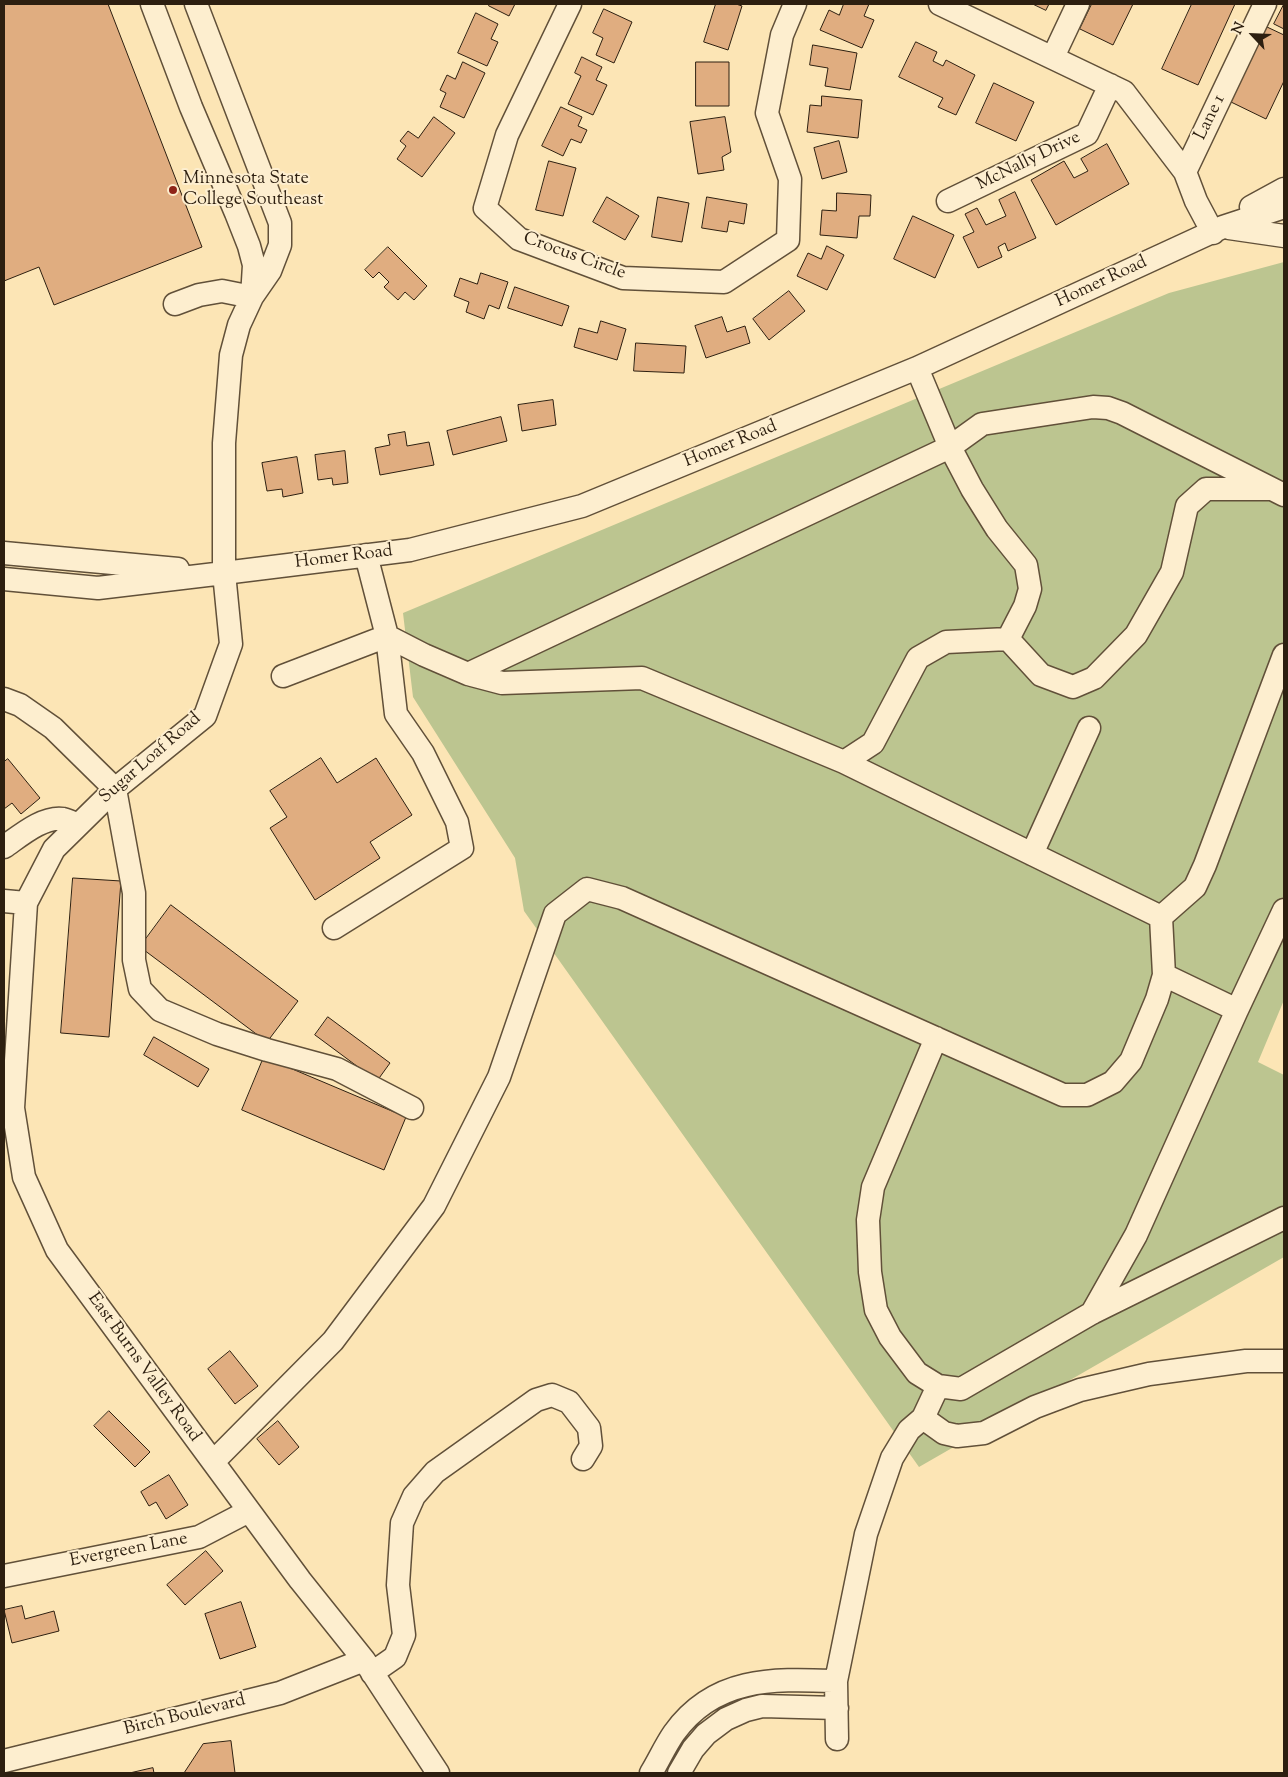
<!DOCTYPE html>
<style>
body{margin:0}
#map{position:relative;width:1288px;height:1777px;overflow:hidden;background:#fce5b5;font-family:"Sorts Mill Goudy",serif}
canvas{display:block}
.frame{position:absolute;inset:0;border:5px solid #2d1f10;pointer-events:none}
.north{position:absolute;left:1228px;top:10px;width:50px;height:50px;-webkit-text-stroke:4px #fdeecf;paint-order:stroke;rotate:295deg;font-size:14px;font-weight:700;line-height:20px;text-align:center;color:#2d1f10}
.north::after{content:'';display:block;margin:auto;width:18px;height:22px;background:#2d1f10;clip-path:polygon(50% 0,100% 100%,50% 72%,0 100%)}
</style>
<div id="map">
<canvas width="1288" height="1777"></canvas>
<div class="frame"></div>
<div class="north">N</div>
</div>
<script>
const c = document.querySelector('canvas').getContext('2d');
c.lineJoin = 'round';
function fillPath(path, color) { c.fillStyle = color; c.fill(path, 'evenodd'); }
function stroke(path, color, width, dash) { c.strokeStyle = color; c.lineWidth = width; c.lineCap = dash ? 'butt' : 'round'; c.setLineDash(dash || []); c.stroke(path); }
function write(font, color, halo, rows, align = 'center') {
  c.font = font + ' "Sorts Mill Goudy",serif'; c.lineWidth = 4; c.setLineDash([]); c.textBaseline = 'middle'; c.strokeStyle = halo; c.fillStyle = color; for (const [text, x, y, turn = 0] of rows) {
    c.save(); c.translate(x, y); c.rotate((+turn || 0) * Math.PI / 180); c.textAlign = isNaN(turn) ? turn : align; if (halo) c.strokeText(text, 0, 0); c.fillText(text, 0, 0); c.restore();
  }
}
fillPath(new Path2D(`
 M1284,262V1000L1258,1062L1284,1075V1257L919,1467L524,911L515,858L413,697L403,613L1169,293Z`), '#bcc590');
const building = new Path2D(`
 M4,4H108L202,247L54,305L39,267L4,281Z
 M489,4H515L509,16L489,6Z
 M716,4H736L742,6L728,50L704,42Z
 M844,4H869L864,16L874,20L862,48L820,30L829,10L839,15Z
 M1033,4H1049L1046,10Z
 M1092,4H1133L1113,45L1080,29Z
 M1192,4H1235L1198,85L1162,69Z
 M1284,4V29L1274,24Z
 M604,9L632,22L614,63L596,55L603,38L593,33Z
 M476,13L498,24L491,39L498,42L487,66L458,53Z
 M1267,27L1284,35V81L1266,119L1231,102Z
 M916,42L937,52L933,61L943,66L946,60L975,75L956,115L938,107L943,98L899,77Z
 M813,45L857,53L850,90L825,86L828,68L810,65Z
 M582,57L602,67L596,80L607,85L593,115L568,104L581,76L575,73Z
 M463,62L485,73L464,118L440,107L446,93L440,90L447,75L455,79Z
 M696,62H729V106H696Z
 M994,83L1034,102L1016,141L976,123Z
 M822,96L862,100L858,138L807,132L810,105L821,106Z
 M561,107L582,117L578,126L587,130L581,143L571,139L563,156L542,146Z
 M434,117L455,133L422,177L397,159L406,146L400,141L408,131L418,138Z
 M725,117L731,152L722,157L724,170L698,174L690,122Z
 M839,141L847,172L822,179L814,148Z
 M1107,144L1129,184L1056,225L1031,180L1064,161L1074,178L1088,171L1081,159Z
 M549,161L576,168L563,216L536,210Z
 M1015,192L1036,238L1008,251L1005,243L998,247L1002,257L978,268L963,237L974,232L965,214L977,208L986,225L1006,216L999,200Z
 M837,193L871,195L870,216H859L857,238L820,235L822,210L836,211Z
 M607,197L639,216L625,240L593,222Z
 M658,197L689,203L682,242L652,237Z
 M707,197L747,204L744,224L729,221L727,232L702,228Z
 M913,216L954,235L935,278L894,259Z
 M827,246L844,255L827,290L797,276L808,253L821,259Z
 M388,247L427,286L414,300L405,292L398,300L384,287L389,282L379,272L373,278L365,270Z
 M481,273L508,282L499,309L489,305L484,319L466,312L469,302L454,296L460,278L477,284Z
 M515,287L569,306L562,326L508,308Z
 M789,291L805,311L769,340L753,319Z
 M722,317L727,332L745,326L750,343L706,358L695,326Z
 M601,321L626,329L617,360L574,347L579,328L597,333Z
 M636,343L686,346L684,373L634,371Z
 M553,400L556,425L522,431L518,405Z
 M501,417L507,441L453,455L447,431Z
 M405,432L407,446L429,442L434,465L380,475L375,448L390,445L388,435Z
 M345,451L348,483L333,485L332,478L318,480L315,455Z
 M297,457L303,493L283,497L282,489L267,491L262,463Z
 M321,758L337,783L376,758L412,815L370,842L380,858L315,900L270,828L287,817L270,791Z
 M8,759L40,798L21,814L12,803L4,809V762Z
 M73,878L121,881L109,1037L61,1033Z
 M171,905L298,1001L267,1042L140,947Z
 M328,1017L390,1063L377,1081L315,1035Z
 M154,1037L209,1069L198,1087L144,1055Z
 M264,1057L406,1117L384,1170L242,1110Z
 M230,1351L258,1386L235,1404L208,1369Z
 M109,1411L150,1452L135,1467L94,1426Z
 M278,1421L299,1447L279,1465L257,1439Z
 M169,1475L188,1505L166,1519L156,1502L149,1506L141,1492Z
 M206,1551L223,1571L185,1605L167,1585Z
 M241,1602L256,1647L220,1659L205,1614Z
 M22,1606L25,1619L54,1611L59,1631L12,1643L4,1610Z
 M231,1741L235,1773H184L203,1744Z
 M153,1768L154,1773H130Z`);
fillPath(building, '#e0ad80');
stroke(building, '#2d1f10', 1);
const minor = new Path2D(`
 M152,4L191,107L236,213L249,246L254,265L252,297
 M570,4L507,135L485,208L519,239L623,278L724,282L788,240L790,179L767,113L782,35L795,4
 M940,4L1124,92L1185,172
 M1053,57L1078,4
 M948,201L1087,134L1110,85
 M1251,207L1284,189
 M1229,228L1284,236
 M1213,233L1196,201L1185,172L1265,4
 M175,304L199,295L222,291L252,297
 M917,368L950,447L972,489L997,529L1026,565L1030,589L1025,606L1008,639
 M4,553L178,569
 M4,579L98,588L224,573L410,550L582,506L917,368L1223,227L1284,207
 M468,674L502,683L642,678L844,762L1161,917L1164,975
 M283,676L387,636L424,655L468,674L950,447L982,424L1093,407L1108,408L1122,413L1284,495
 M4,699L20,705L53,728L115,789L134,893V960L140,989L160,1010L217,1034L267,1050L337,1069L412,1108
 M844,762L873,743L918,658L946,642L1008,639L1041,675L1073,687L1094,678L1136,635L1172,572L1187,506L1206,489H1267
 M4,847C20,836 43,816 63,819C68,820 74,823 78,825
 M1032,854L1089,728
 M4,901L26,903L54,849L115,789L205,716L231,644L224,573V443L231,355L239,325L252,297L270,271L280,245V223L196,4
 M26,903L13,1108L24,1177L57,1250L300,1580L364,1660L438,1773
 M1161,917L1195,887L1205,865L1284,655
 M334,928L462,848L457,822L423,753L396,714L387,636L366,555
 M936,1038L873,1187L868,1220L870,1272L876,1310L890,1337L917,1373L938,1386L961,1389L1092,1313L1284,1218
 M1092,1313L1136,1235L1237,1010
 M923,1418L944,1433L957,1436L984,1433L1035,1407L1080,1390L1149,1374L1246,1361H1284
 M213,1462L333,1341L434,1206L499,1077L555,914L587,889L622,898L1063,1095H1087L1113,1082L1131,1061L1157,999L1164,975L1237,1010L1284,910
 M4,1576L199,1537L249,1511
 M372,1673L395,1657L404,1635L398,1585L402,1523L414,1496L435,1472L536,1400L552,1395L569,1402L589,1428L591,1446L583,1459
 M837,1739L836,1681L866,1534L892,1458L909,1430L923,1418L938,1386
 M4,1761L280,1693L364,1660
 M651,1773C659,1760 665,1746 674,1733C715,1676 774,1679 836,1681
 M679,1773L693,1749L706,1734L726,1719L746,1710L762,1706L837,1708`);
stroke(minor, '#615039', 25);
stroke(minor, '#fdeecf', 22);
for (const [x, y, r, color] of [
 [173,190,5,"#8f2418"]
]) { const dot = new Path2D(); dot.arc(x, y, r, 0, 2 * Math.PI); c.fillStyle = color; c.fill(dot); stroke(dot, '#fdeecf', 2); }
write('18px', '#2d1f10', '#fdeecf', [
 ["Lane 1",1211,118,-64],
 ["McNally Drive",1029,162,-26],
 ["Crocus Circle",574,257,20],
 ["Homer Road",1102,283,-25],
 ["Homer Road",731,445,-22],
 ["Homer Road",344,558,-7],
 ["Sugar Loaf Road",151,759,-41],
 ["East Burns Valley Road",143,1368,54],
 ["Evergreen Lane",129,1551,-11],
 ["Birch Boulevard",185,1716,-14]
]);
write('18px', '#2d1f10', '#fdeecf', [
 ["Minnesota State",183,180],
 ["College Southeast",183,201]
], 'left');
</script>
